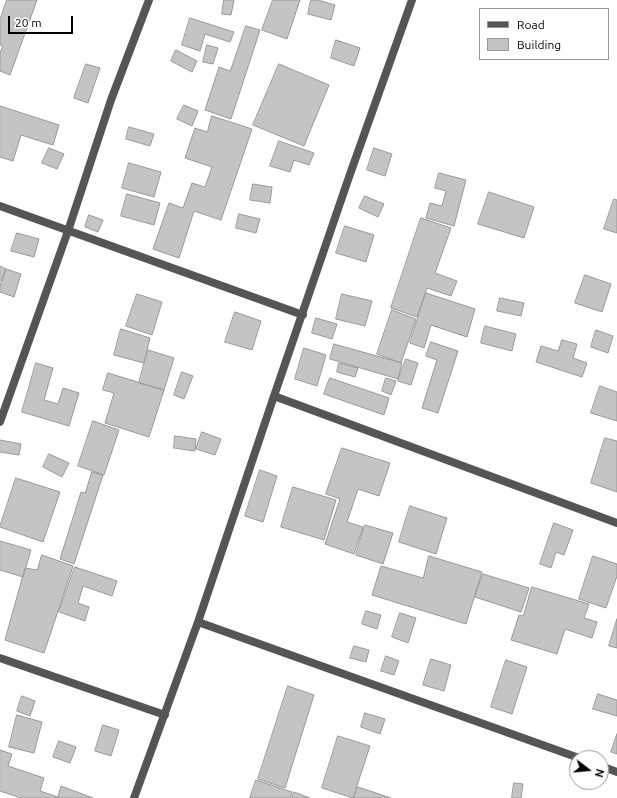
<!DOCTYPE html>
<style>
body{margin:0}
#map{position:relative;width:617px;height:798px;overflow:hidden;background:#fff;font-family:Ubuntu,sans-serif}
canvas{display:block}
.legend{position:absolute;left:479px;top:8px;width:130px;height:52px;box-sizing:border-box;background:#fff;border:1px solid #999;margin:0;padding:5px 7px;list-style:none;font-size:12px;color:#000}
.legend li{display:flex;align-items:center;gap:8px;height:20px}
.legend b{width:20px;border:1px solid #999}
.north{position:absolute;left:569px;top:750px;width:40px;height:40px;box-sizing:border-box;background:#fff;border:1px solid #999;border-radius:50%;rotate:106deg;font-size:11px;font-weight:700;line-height:16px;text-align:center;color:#000}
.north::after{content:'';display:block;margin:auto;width:14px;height:18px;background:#000;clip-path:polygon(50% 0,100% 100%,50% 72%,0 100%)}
.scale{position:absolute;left:8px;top:16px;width:65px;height:18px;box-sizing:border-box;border:2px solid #000;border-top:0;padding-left:5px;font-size:12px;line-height:14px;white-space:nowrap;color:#000;-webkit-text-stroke:3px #fff;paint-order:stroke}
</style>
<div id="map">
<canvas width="617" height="798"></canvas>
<ul class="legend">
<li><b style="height:5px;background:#555"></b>Road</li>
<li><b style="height:11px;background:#c4c4c4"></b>Building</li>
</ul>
<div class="north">N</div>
<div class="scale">20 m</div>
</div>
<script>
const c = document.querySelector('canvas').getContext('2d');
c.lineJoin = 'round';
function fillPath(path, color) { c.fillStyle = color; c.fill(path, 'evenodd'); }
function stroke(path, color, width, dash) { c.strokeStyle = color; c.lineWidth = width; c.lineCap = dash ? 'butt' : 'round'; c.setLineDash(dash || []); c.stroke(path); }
const building = new Path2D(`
 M7,0H37L10,75L0,71V53L3,46L0,45V20Z
 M224,0H234L231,15L222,14Z
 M273,0H300L287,39L262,30Z
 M311,0H318L335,5L331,20L308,14Z
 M190,18L234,32L230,42L205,34L200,51L182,45Z
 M246,26L260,30L231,119L205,110L219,67L230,71Z
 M336,40L360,48L354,66L331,58Z
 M207,45L218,48L213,64L203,62Z
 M176,50L197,61L192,72L171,61Z
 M86,64L100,68L88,103L74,98Z
 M279,64L329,85L304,146L253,125Z
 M184,105L198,111L192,126L177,119Z
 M0,106L59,125L53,145L21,135L13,161L0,157Z
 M212,116L252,129L221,220L194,211L179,258L153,249L169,203L183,208L192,183L205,187L212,167L185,158L195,128L207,132Z
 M129,127L154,134L150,146L126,139Z
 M279,141L314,153L309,165L294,160L290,172L270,166Z
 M49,148L64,154L57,169L42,163Z
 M374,148L392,154L385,176L367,170Z
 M129,163L161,172L154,197L122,188Z
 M439,173L466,180L454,226L426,218L430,203L442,206L446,191L435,188Z
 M253,184L272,187L270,203L250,200Z
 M489,192L534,207L524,238L478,224Z
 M127,194L160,203L154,225L121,216Z
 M365,196L384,204L378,217L359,208Z
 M614,199L617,200V233L604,229Z
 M239,214L260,219L256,233L236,228Z
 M89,215L103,220L98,232L85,227Z
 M421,218L451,228L435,273L457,281L451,296L427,288L417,317L391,308Z
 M345,226L374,235L366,262L336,253Z
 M17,233L39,239L34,257L11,251Z
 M0,266L6,269L2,281L0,280Z
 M6,269L21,274L14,297L0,292V286Z
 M585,275L611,284L602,312L575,303Z
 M426,293L475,309L467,337L431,325L424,348L410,343Z
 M137,294L162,302L152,335L126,326Z
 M342,294L372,301L365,326L336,319Z
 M500,298L524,303L521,316L497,311Z
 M392,310L416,319L401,363L377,354Z
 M235,312L261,321L252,350L225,342Z
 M316,318L337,324L332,339L312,333Z
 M485,326L516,334L512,351L481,343Z
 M121,329L150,338L144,363L114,355Z
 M596,330L613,336L608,353L591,347Z
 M562,340L577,344L573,358L587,363L582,377L536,362L541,346L558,351Z
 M431,342L458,351L438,413L422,408L437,360L426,356Z
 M334,344L402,363L398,379L330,359Z
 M304,348L326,355L317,386L295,379Z
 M148,350L174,358L164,390L139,383Z
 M406,359L418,363L411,385L398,381Z
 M36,363L53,368L44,400L58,404L63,388L79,393L69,426L22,412Z
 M339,363L358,368L355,377L337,372Z
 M182,372L193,376L184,399L174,395Z
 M108,373L164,390L149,437L105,423L114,393L103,390Z
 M330,378L389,398L384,415L324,394Z
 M386,378L396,381L391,395L382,391Z
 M600,386L617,392V421L591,413Z
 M93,421L119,430L104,475L78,466Z
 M202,432L221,439L215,455L196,449Z
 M175,436L196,439L195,451L174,448Z
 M605,438L617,441V492L591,483Z
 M0,440L21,444L19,455L0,452Z
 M342,448L390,463L379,496L358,489L347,522L363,527L354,554L325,544L340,499L326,494Z
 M49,454L69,463L62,477L43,467Z
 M260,470L277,476L263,522L245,516Z
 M92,472L103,475L74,564L60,559L81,492L85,493Z
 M16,478L60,492L43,542L0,527Z
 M293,487L336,500L324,540L281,527Z
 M410,506L447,518L436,554L399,542Z
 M554,523L573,530L564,555L556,552L551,568L540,564Z
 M365,525L393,533L383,564L356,555Z
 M0,541L31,550L23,577L0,570Z
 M42,555L73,566L44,653L5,640L25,568L37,570Z
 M429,556L482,572L466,624L372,595L381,566L423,578Z
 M593,556L617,564V576L606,608L579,599Z
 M75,567L117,581L112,596L83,586L78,603L89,607L85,621L59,612Z
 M483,574L529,588L521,612L475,597Z
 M532,587L589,604L584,618L597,622L592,638L565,629L557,654L511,640L519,615L523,616Z
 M366,611L381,615L377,629L362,624Z
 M400,613L416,618L408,643L392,637Z
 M617,619V648L609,646Z
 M354,646L369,650L366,662L350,658Z
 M386,656L399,661L394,675L381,671Z
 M431,659L451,665L444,691L423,685Z
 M506,660L527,667L512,714L491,707Z
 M288,686L314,695L285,788L258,779Z
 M598,694L617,700V716L593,709Z
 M22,696L35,701L30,716L17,711Z
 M365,713L385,719L380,734L361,727Z
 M17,715L42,722L34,753L9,747Z
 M103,725L119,730L111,756L95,751Z
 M617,734V754L611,752Z
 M338,736L370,746L353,798L322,788Z
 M59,741L76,747L70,763L53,757Z
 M0,750L12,754L8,766L44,778L40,791L58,797L61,786L93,798H21L0,791Z
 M256,780L292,792L290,798H250Z
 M514,783L523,784L521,798H512Z
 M358,787L391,798H354Z
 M294,792L310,798H292Z`);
fillPath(building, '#c4c4c4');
stroke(building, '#999', 1);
stroke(new Path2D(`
 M0,206L303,315
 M274,396L617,523
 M0,422L68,231L111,100L149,0
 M198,622L579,758
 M0,658L165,715
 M601,766L617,772
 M134,798L198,622L274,396L349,177L412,0`), '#555', 8);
</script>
